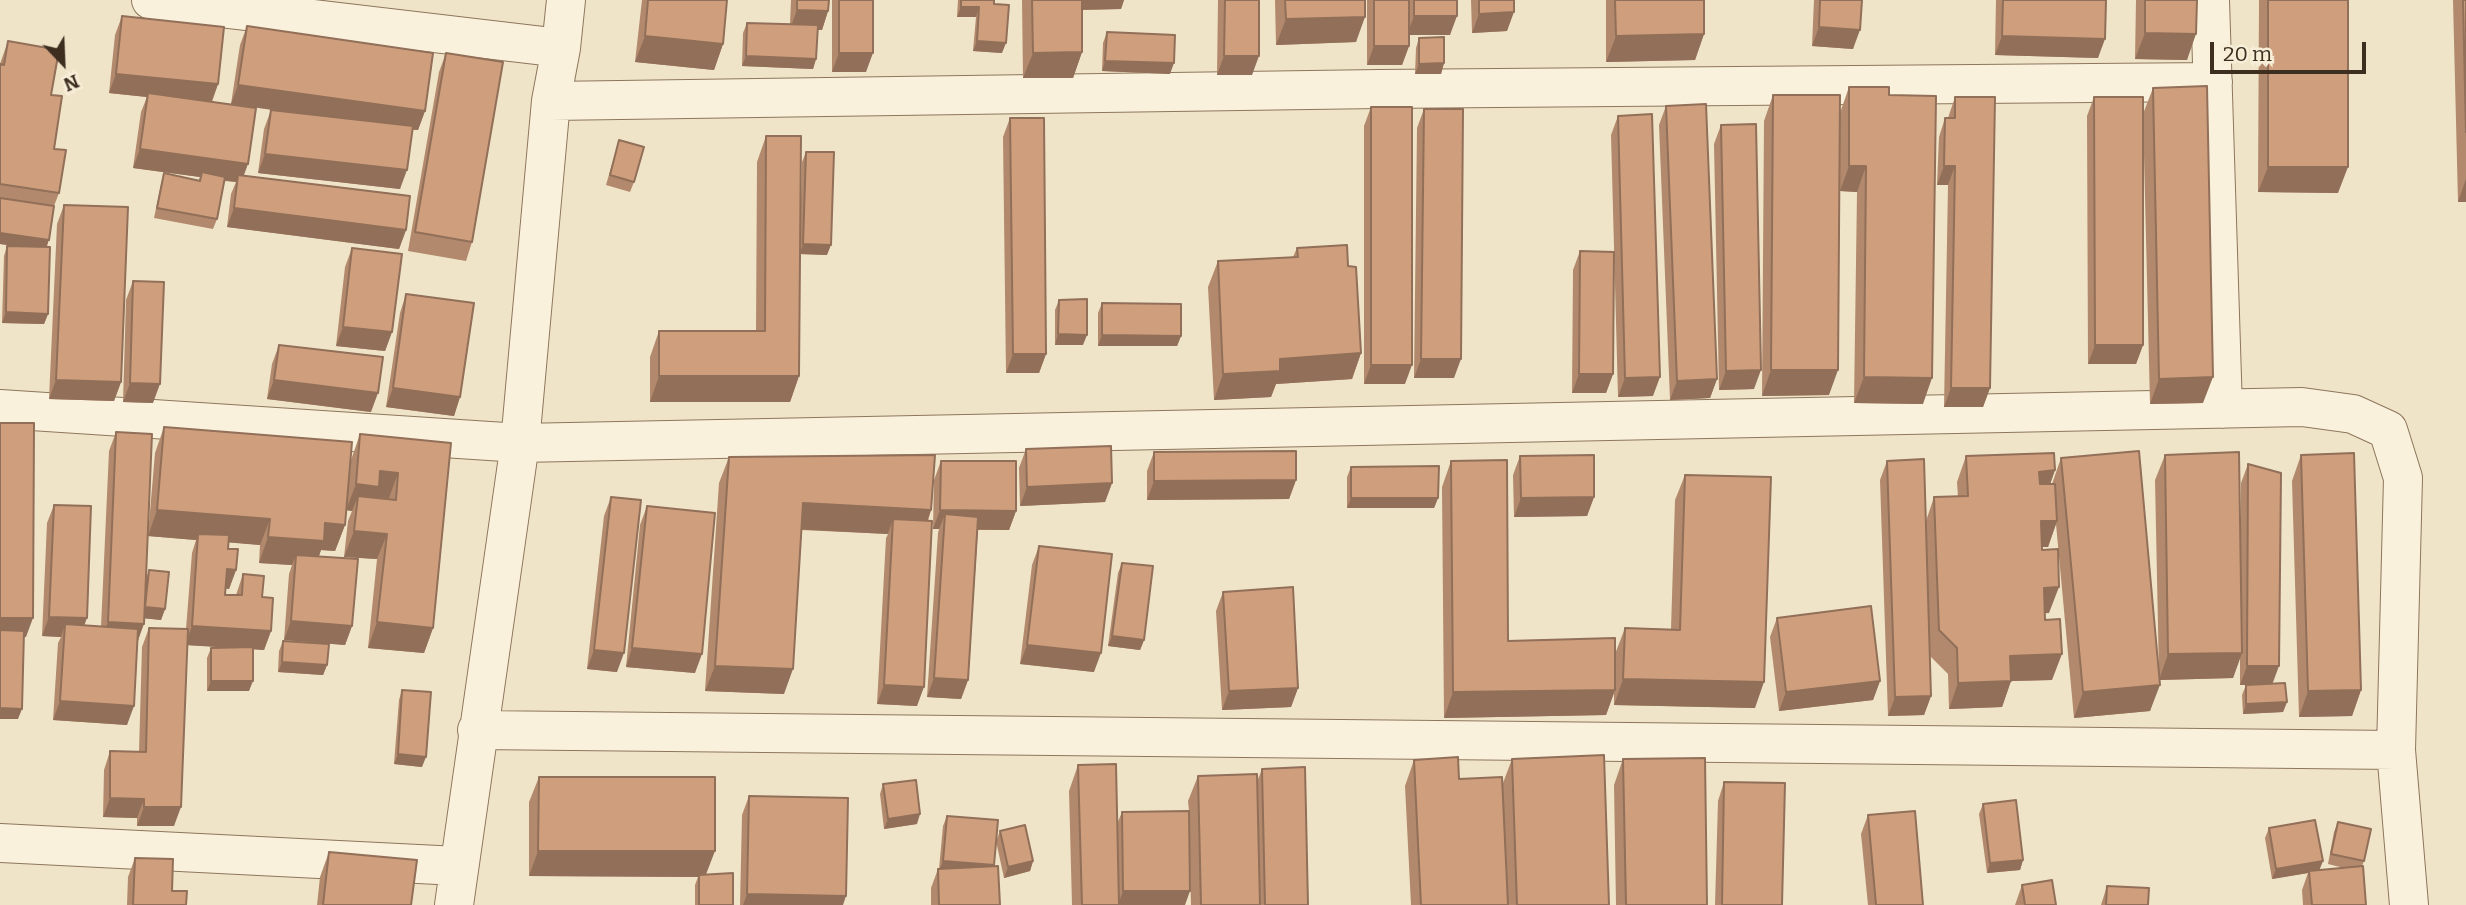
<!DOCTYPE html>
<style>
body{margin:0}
#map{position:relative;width:2466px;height:905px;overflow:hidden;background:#f0e4c8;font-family:Bitter,serif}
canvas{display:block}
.north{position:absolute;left:28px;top:28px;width:70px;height:70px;-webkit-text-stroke:5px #f7eed8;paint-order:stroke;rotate:157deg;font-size:19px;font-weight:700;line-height:28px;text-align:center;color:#3d2e20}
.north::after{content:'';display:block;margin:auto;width:24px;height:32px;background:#3d2e20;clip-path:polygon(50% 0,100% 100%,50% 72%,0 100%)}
.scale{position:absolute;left:2210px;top:42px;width:156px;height:32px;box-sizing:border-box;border:4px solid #3d2e20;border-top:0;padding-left:9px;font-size:21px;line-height:24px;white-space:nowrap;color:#3d2e20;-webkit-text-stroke:5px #f7eed8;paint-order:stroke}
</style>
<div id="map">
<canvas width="2466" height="905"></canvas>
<div class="north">N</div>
<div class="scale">20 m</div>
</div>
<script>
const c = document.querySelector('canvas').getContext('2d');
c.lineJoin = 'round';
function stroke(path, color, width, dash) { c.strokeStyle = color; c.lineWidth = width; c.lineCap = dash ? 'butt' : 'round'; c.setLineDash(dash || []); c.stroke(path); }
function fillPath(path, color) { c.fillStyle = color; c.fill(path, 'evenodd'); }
const street = new Path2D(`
 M151,0L561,48
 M2210,0L2223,409
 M551,101L1379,89L2213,82
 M0,409L520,443L2302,407L2353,414L2388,430L2403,478L2396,750L2409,905
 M477,730L2396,750
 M0,843L458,866
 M454,905L520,443L551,101L561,48L566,0`);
stroke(street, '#8d765c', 40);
stroke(street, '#faf1dc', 38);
fillPath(new Path2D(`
 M642,0H727L723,44L714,70L635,62Z
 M791,0H829L828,11L822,30H818L816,59L813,69L742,66L743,33L747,23L790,24Z
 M832,0H873L866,72H832Z
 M958,0H994L1002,53L973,51L976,17H957Z
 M1022,0H1124L1121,9L1082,10V52L1073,78H1023Z
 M1218,0H1259L1252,75H1217Z
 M1275,0H1365L1356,42L1276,45Z
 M1367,0H1457L1450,35H1409V46L1402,65H1367Z
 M1471,0H1514L1507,31L1472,33Z
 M1606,0H1704V34L1695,60L1606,62Z
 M1814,0H1862L1853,49L1812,46Z
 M1996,0H2106L2098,58L1995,55Z
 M2136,0H2197L2187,60L2135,59Z
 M2259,0H2348L2338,193L2258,192Z
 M2453,0H2466V202H2458Z
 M122,16L218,84L212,102L244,175L406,230L399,249L227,227L231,194L236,182L224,181L217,219L213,229L154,218L161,184L164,173L199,180L200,177L133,168L141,112L147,97L109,93L115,35Z
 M247,26L425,111L418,130H412L400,189L258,173L264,129L271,110L286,112L231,104L240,45Z
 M1107,32L1170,74L1102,71L1103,43Z
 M1419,38L1444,63L1441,74H1415L1416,48Z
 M8,41L51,95L54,149L59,193L54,206L47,247L48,314L44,324L2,323L4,256L7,246H14L0,244V64Z
 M446,53L472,242L466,261L408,251L439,72Z
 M1849,87L1889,95L1923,404L1854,403L1857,192L1840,191V113Z
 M2153,88L2203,403L2150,404L2143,114Z
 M1773,95L1829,395L1762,396L1764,121Z
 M1955,97L1990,388L1983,407H1944L1948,185H1937L1939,137L1945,118H1948Z
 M2094,97L2143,345L2136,364H2088L2087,116Z
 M1666,106L1717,379L1710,398L1670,400L1659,125Z
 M1371,107L1405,384H1364V126Z
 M1424,109L1454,378H1414L1417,128Z
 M1618,116L1653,396L1618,397L1611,135Z
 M1010,118L1046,354L1039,373H1006L1003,137Z
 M1721,125L1754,389L1719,390L1714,144Z
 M766,136L800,238L802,162L806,152L827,255L800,254L799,376L790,402H650V357L659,331H756L757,162Z
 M619,140L634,182L630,192L606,185Z
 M64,205L121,382L114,401L49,399L57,224Z
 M352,248L392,332L385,351L336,346L345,267Z
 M1297,248L1348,266L1361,353L1352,379L1276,384L1271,397L1214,400L1208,287L1218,261L1293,257Z
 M1580,251L1613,374L1606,393H1572L1573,270Z
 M133,281L153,403L123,402L126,300Z
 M406,294L460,397L454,416L386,407L400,313Z
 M1059,300L1083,345H1055V310Z
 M1102,303L1181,336L1177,346H1098V313Z
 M279,345L371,412L267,399L272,364Z
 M164,427L345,525L335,551L321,550L319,556L352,626L345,645L284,640L289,574L292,565L259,563L260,545L229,542L228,549L236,570L229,589L226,588L225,595H236L243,574L262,597L271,631L264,650L253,649L249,691H207V658L211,648L225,647L187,645L174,826H137V818L103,817L104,770L110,751L139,752L142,647L149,628L186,629L192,553L196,540L148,536L146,579L149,570L165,609L161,620L144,618L138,641L127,725L53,720L58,643L61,637L42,636L47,523L54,505L84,626L101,627L109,451L116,432L148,535L155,453Z
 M360,434L451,443L433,628L424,653L368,648L377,559L344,557L348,521L352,511L346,510L351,460Z
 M1026,449L1112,483L1105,502L1020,506L1019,468Z
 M1154,452L1296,480L1289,499L1147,500V471Z
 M2165,455L2241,564V483L2248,464L2273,684L2287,702L2283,712L2243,714L2242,695L2246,685H2250H2240V658L2233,678L2159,680L2150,711L2074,718L2056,524L2048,547H2042L2049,613H2045V620L2052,680L2011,681L2002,707L1949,709L1948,674L1930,656L1931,696L1924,715L1888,716L1880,480L1887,461L1926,521L1934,497H1958L1957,482L1966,456L2055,470L2050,484H2052L2061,458L2159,675L2155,480Z
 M2301,455L2361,690L2352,716L2299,717L2292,481Z
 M1520,456L1594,497L1587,516L1514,517L1513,475Z
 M729,457L931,510L928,521L917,706L877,704L886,538L888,534L801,530L784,694L705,691L719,483Z
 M941,461L1016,511L1009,530H978L968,680L961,699L927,697L938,533L939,529H933L934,480Z
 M1451,461L1508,641L1615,654L1625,628L1671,629L1675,500L1685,475L1755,708L1614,705V693L1606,715L1444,718L1442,487Z
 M1351,467L1438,498L1434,508H1347V477Z
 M611,497L617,672L587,669L604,516Z
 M647,506L695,673L626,667L640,525Z
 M1039,546L1094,672L1020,664L1032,565Z
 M1122,563L1144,640L1140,650L1108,646L1118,573Z
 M1223,592L1298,688L1291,707L1222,710L1216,611Z
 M1777,618L1880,681L1873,700L1779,711L1770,637Z
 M283,641L327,665L323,675L278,672L279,651Z
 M402,690L422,767L394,764L399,700Z
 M1512,759L1609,905H1411L1405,786L1414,760L1459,779L1503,783Z
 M1623,759L1707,905H1616L1614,785Z
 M1078,765L1117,824L1122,812L1189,811L1188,801L1198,776L1257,782L1262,769L1308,905H1191L1189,828L1185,905H1072L1069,791Z
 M539,777L706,875L733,905H695V885L698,877L529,876V802Z
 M1724,782L1782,905H1715L1718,801Z
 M883,784L917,824L884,829L880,794Z
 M749,796L843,905H740L742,815Z
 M1983,804L2023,860L2020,870L1987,873L1979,814Z
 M1868,815L1923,905H1868L1861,834Z
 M947,816L996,841L1000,831L1033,861L1030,871L1004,878L996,841L993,866L1000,905H931V888L938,869H939L943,826Z
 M2338,822L2364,861L2362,866L2366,905H2303L2302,890L2308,873L2272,879L2265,838L2269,828L2320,870L2344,868L2328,864L2334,832Z
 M329,852L411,905H317L320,877Z
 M135,858L172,891L186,905H127L128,877Z
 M2022,885L2056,905H2015Z
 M2107,886L2148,905H2101Z`), '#b2896c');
fillPath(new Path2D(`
 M1076,0H1124L1121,9L1072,10Z
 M961,7H979L976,17H957Z
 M797,10L828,11L822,30L790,29Z
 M1514,12L1507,31L1472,33L1479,14Z
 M1414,16H1457L1450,35H1407Z
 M1365,17L1356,42L1276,45L1286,19Z
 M1819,27L1860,30L1853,49L1812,46Z
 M2145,33L2196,34L2187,60L2135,59Z
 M1704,34L1695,60L1606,62L1616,36Z
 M645,36L723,44L714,70L635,62Z
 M2002,36L2105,39L2098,58L1995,55Z
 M977,41L1006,43L1002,53L973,51Z
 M1374,46H1409L1402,65H1367Z
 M1082,52L1073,78H1023L1033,53Z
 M839,53H873L866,72H832Z
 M746,56L816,59L813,69L742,66Z
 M1224,56H1259L1252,75H1217Z
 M1105,61L1174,63L1170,74L1102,71Z
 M1444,63L1441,74H1415L1419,64Z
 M116,74L218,84L211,103L148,93L147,97L109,93Z
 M238,85L425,111L418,130L231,104Z
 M140,149L248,164L241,183L238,175L236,182L201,177L202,172L200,177L133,168Z
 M265,154L407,170L400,189L258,173Z
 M1849,166H1866L1857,192L1840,191Z
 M1944,166H1955L1948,185H1937Z
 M2268,167H2348L2338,193L2258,192Z
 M2466,179V202H2458Z
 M234,208L406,230L399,249L227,227Z
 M0,233L49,240L45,250L0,244Z
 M803,244L831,245L827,255L800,254Z
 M6,312L48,314L44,324L2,323Z
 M343,327L392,332L385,351L336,346Z
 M1058,334L1087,335L1083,345H1055Z
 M1102,335L1181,336L1177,346H1098Z
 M2095,345H2143L2136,364H2088Z
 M1361,353L1352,379L1276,384L1271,397L1214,400L1223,374L1280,359Z
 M1013,354H1046L1039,373H1006Z
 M1421,359H1461L1454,378H1414Z
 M1371,365H1412L1405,384H1364Z
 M1761,370L1754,389L1719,390L1726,371Z
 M1771,370H1838L1829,395L1762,396Z
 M1579,374H1613L1606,393H1572Z
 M659,376H799L790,402H650Z
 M1660,377L1653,396L1618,397L1625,378Z
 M1864,377L1932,378L1923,404L1854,403Z
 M2213,377L2203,403L2150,404L2159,379Z
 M1717,379L1710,398L1670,400L1677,381Z
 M56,380L121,382L114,401L49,399Z
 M274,380L378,393L371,412L267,399Z
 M130,383L160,384L153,403L123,402Z
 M393,388L460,397L454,416L386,407Z
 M1951,388H1990L1983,407H1944Z
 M2055,470L2046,496L2030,497L2039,472Z
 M380,471L398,473L389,498L358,496L352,511L346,510L356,484Z
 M1296,480L1289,499L1147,500L1154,481Z
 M1112,483L1105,502L1020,506L1027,487Z
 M1594,497L1587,516L1514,517L1521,498Z
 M1351,498H1438L1434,508H1347Z
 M803,503L931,510L922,536L893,519L888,534L793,529Z
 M157,510L270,519L260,545L198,540V534L196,540L148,536Z
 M940,510L1016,511L1009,530L944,529L945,514L939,529H933Z
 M2041,521H2057L2048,547H2032Z
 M325,523L345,525L335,551L321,550L315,567L296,555L292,565L259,563L268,537Z
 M354,531L387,534L377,559L344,557Z
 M227,569L236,570L229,589L220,588Z
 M2059,587L2049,613L2035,614L2044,588Z
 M145,607L165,609L161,620L141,618Z
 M49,617L87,618L80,637L65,624L61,637L42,636Z
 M0,618H33L26,637H0Z
 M291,621L352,626L345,645L284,640Z
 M108,622L144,624L137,643L101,641Z
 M377,622L433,628L424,653L368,648Z
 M192,626L271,631L264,650L185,645Z
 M1112,636L1144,640L1140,650L1108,646Z
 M1027,645L1101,653L1094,672L1020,664Z
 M632,648L702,654L695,673L626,667Z
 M594,650L624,653L617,672L587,669Z
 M2242,653L2233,678L2159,680L2168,654Z
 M2062,654L2052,680L2011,681L2002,707L1949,709L1958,683L2010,656Z
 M282,662L327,665L323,675L278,672Z
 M715,666L793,669L784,694L705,691Z
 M2247,666H2279L2272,685H2240Z
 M934,678L968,680L961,699L927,697Z
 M1623,679L1764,682L1755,708L1614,705Z
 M211,681H253L249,691H207Z
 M1880,681L1873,700L1779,711L1786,692Z
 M884,685L924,687L917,706L877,704Z
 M2160,685L2150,711L2074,718L2083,692Z
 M1298,688L1291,707L1222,710L1229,691Z
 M1615,690L1606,715L1444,718L1453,692Z
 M2361,690L2352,716L2299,717L2308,691Z
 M1931,696L1924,715L1888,716L1895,697Z
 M60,701L134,706L127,725L53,720Z
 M2287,702L2283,712L2243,714L2246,704Z
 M0,708L22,709L18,719H0Z
 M398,754L426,757L422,767L394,764Z
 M110,798L144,799L137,818L103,817Z
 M144,807H181L174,826H137Z
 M920,814L917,824L884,829L888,819Z
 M538,851H715L705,877L529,876Z
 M2023,860L2020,870L1987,873L1990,863Z
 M943,861L994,865L990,875L939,871Z
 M1033,861L1030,871L1004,878L1008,867Z
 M2323,861L2319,871H2309L2308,873L2272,879L2276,869Z
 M1123,891H1190L1185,905H1118Z
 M747,894L846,896L843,905H743Z`), '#916f58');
const building = new Path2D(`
 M648,0H727L723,44L645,36Z
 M797,0H829L828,11L797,10Z
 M839,0H873V53H839Z
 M961,0H994V4L1009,5L1006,43L977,41L979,7H961Z
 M1032,0H1082V52L1033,53Z
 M1225,0H1259V56H1224Z
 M1285,0H1365V17L1286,19Z
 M1374,0H1409V46H1374Z
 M1414,0H1457V16H1414Z
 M1479,0H1514V12L1479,14Z
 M1615,0H1704V34L1616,36Z
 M1820,0H1862L1860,30L1819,27Z
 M2003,0H2106L2105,39L2002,36Z
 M2145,0H2197L2196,34L2145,33Z
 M2268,0H2348V167H2268Z
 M2463,0H2466V132Z
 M122,16L224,27L218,84L116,74Z
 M747,23L818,25L816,59L746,56Z
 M247,26L433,53L425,111L238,85Z
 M1107,32L1175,35L1174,63L1105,61Z
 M1444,37V63L1419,64V38Z
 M8,41L59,50L51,95L62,96L54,149L66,150L59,193L0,184V64L4,65Z
 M446,53L503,62L472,242L415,232Z
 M2207,86L2213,377L2159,379L2153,88Z
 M1849,87H1889V95L1936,96L1932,378L1864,377L1866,166H1849Z
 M148,93L256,108L248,164L140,149Z
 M1773,95H1840L1838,370H1771Z
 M1955,97H1995L1990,388H1951L1955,166H1944L1945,118H1955Z
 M2094,97H2143V345H2095Z
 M1706,104L1717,379L1677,381L1666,106Z
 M1371,107H1412V365H1371Z
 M1424,109H1463L1461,359H1421Z
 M271,110L413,126L407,170L265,154Z
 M1652,114L1660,377L1625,378L1618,116Z
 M1010,118H1044L1046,354H1013Z
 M1756,124L1761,370L1726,371L1721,125Z
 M766,136H801L799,376H659V331H765Z
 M619,140L644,147L634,182L610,175Z
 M806,152H834L831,245L803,244Z
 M202,172L225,177L217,219L157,208L164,173L200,181Z
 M238,175L410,196L406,230L234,208Z
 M0,198L54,206L49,240L0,233Z
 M64,205L128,207L121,382L56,380Z
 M1347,245L1348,266L1356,267L1361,353L1280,359V371L1223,374L1218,261L1298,257L1297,248Z
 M7,246L50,247L48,314L6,312Z
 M352,248L402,254L392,332L343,327Z
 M1580,251L1614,252L1613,374H1579Z
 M133,281L164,282L160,384L130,383Z
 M406,294L474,303L460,397L393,388Z
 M1087,299V335L1058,334L1059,300Z
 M1102,303L1181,304V336L1102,335Z
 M279,345L383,357L378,393L274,380Z
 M0,423H34L33,618H0Z
 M164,427L352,442L345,525L325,523L324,541L268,537L270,519L157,510Z
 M116,432L152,434L144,624L108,622Z
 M360,434L451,443L433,628L377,622L387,534L354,531L358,496L396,500L398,473L380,471L379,487L356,484Z
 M1111,446L1112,483L1027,487L1026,449Z
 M1296,451V480L1154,481V452Z
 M2139,451L2160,685L2083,692L2061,458Z
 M2239,452L2242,653L2168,654L2165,455Z
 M2054,453L2055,470L2039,472L2040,484H2055L2057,521H2041L2042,550L2058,549L2059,587L2044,588L2045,620L2060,619L2062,654L2010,656L2011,681L1958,683L1957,648L1939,630L1934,497L1968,496L1966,456Z
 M2354,453L2361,690L2308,691L2301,455Z
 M935,455L931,510L803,503L793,669L715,666L729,457Z
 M1594,455V497L1521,498L1520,456Z
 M1924,459L1931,696L1895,697L1887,461Z
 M1507,460L1508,641L1615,638V690L1453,692L1451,461Z
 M941,461H1016V511L940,510Z
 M2248,464L2281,473L2279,666H2247Z
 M1439,466L1438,498H1351V467Z
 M1685,475L1771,477L1764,682L1623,679L1625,628L1680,630Z
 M611,497L641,500L624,653L594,650Z
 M54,505L91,506L87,618L49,617Z
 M647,506L715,513L702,654L632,648Z
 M945,514L978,517L968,680L934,678Z
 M893,519L932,521L924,687L884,685Z
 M198,534L229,535L228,549H238L236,570L227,569L225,595H242L243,574L264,576L262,597L273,598L271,631L192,626Z
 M1039,546L1112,554L1101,653L1027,645Z
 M296,555L358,559L352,626L291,621Z
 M1122,563L1153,566L1144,640L1112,636Z
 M149,570L169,572L165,609L145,607Z
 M1293,587L1298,688L1229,691L1223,592Z
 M1871,606L1880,681L1786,692L1777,618Z
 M65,624L138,629L134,706L60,701Z
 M149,628L188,629L181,807H144V799L110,798V751L146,752Z
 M0,630L24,631L22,709L0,708Z
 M283,641L329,644L327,665L282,662Z
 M253,647V681H211V648Z
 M2285,683L2287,702L2246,704V685Z
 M402,690L431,692L426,757L398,754Z
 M1604,755L1609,905H1517L1512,759Z
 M1458,757L1459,779L1502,777L1508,905H1421L1414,760Z
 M1705,758L1707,905H1626L1623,759Z
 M1116,764L1119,905H1082L1078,765Z
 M1305,767L1308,905H1265L1262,769Z
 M1257,774L1260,905H1201L1198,776Z
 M539,777H715V851H538Z
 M916,780L920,814L888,819L883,784Z
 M1724,782L1785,783L1782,905H1722Z
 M749,796L848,798L846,896L747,894Z
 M2016,800L2023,860L1990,863L1983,804Z
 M1189,811L1190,891H1123L1122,812Z
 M1915,811L1923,905H1876L1868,815Z
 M947,816L998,820L994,865L943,861Z
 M2315,820L2323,861L2276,869L2269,828Z
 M2338,822L2371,829L2364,861L2331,854Z
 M1025,825L1033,861L1008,867L1000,831Z
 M329,852L417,860L411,905H323Z
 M135,858L173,859L172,891H187L186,905H133Z
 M998,866L1000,905H939L938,869Z
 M2363,866L2366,905H2312L2309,871Z
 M733,873V905H699V875Z
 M2052,880L2056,905H2025L2022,885Z
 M2107,886L2149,888L2148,905H2106Z`);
fillPath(building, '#cf9f7d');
stroke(building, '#916f58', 2);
</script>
